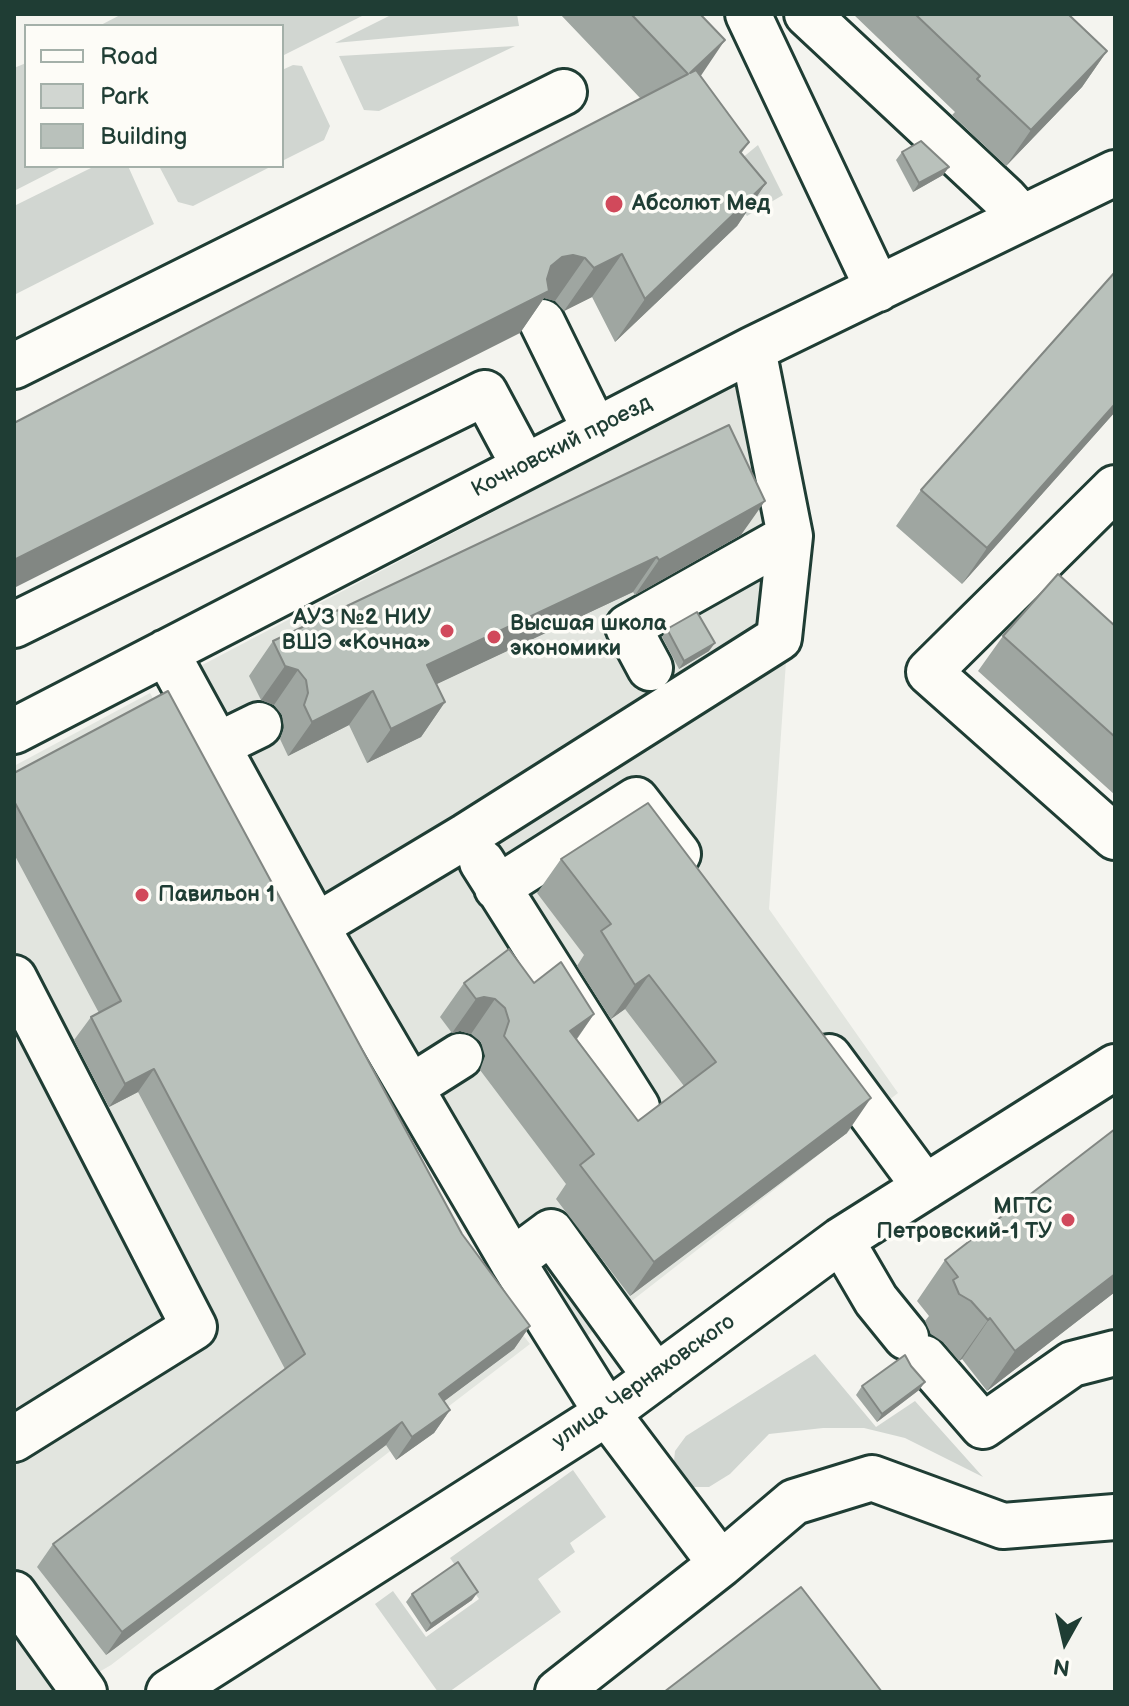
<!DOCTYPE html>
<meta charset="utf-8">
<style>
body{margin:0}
#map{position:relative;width:1129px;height:1706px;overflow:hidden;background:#f4f4ef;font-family:"Balsamiq Sans",sans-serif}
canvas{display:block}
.frame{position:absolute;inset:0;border:16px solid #1f3d34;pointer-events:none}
.legend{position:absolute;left:24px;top:24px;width:260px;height:144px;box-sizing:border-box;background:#fdfcf7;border:2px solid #a4b0a9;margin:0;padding:10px 14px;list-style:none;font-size:24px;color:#1f3d34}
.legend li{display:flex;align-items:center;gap:16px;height:40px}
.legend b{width:40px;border:2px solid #a4b0a9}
.north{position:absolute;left:1025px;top:1602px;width:80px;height:80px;-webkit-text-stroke:6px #fdfcf7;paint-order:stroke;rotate:188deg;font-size:22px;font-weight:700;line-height:32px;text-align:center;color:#1f3d34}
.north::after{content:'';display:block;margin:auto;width:28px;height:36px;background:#1f3d34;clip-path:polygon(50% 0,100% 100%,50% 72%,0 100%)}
</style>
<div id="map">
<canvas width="1129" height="1706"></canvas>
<div class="frame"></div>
<ul class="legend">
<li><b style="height:10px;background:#fdfcf7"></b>Road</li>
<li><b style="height:22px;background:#d1d6d1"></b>Park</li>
<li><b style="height:22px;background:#b9c1bb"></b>Building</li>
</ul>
<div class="north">N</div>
</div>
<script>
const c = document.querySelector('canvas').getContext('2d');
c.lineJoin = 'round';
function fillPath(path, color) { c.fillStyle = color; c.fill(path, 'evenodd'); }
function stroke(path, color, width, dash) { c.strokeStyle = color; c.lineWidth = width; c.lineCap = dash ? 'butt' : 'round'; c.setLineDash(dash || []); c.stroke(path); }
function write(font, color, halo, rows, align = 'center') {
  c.font = font + ' "Balsamiq Sans",sans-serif'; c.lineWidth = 7; c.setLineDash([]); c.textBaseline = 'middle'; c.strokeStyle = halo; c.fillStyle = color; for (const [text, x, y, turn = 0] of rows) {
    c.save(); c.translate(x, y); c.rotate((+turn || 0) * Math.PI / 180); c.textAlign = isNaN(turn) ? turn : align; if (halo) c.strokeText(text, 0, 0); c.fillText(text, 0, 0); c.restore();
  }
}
fillPath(new Path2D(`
 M738,383L790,603L769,909L898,1093L583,1339L189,672Z
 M150,693L452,1246L530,1344L111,1665L65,1692H14V766Z`), '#e2e5df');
fillPath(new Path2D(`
 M122,14H366L282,56V26H99Z
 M393,14H517L519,26L335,43Z
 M515,46L379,111L364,110L339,56Z
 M26,63V166H63L14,191V68Z
 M293,65L302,66L330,126L324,140L282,161V70Z
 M758,145L783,195L747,216L728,194L725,172Z
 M95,166H128L154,224L14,295V206Z
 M159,166H272L193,206L178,202Z
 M815,1354L876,1427L915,1401L983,1477L905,1438L864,1428H823L769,1434L730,1474L709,1487H685L673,1471L675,1451L686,1436Z
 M573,1470L606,1517L570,1543L575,1552L538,1579L561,1612L449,1692H438L375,1604L393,1591L426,1637L479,1599L450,1558Z`), '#d1d6d1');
const minor = new Path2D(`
 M748,14L878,289
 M807,14L1004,198L1021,217
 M542,322L595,430
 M14,366L564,92
 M1115,488L929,672L1115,837
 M14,625L485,393L524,466
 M166,652L316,926L512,1261L607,1413L721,1564
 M650,668L628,627L790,536
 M14,731L753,349L1115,173
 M216,746L259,725
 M482,862L637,1107
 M497,888L636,800L678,854
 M316,926L466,836L779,638L790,536L753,349
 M14,978L194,1327L14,1439
 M829,1057L925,1187
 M411,1087L460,1056
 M841,1240L876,1300L906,1337
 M512,1261L551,1232L656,1377
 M924,1358L983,1426L1072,1364L1115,1353
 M14,1594L84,1692
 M169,1692L607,1413L841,1240L1115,1067
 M558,1692L721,1564L794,1502L872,1478L1003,1526L1115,1517`);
stroke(minor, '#1f3d34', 50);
stroke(minor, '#fdfcf7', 44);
fillPath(new Path2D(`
 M560,14H700V76L749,142L741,154L766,183L737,226L615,342L592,297L564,311L555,301L544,298L520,333L641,99Z
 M853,14H1068L1107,51L1082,87L1006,166L952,115L955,112Z
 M902,152L949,167L943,175L913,192L896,160Z
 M1115,412L962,584L896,526L921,490Z
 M741,535L635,595L633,592L436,684L445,702L421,737L367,763L349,725L288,756L280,739L284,728L282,715L274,705L261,700L249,676L273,641Z
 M1115,626V795L978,671L1003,636Z
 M667,629L709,651L679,669L662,637Z
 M14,773L462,1234L530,1326L514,1349L444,1401L450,1410L434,1433L396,1460L386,1445L106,1655L37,1567L53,1544L285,1369L138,1092L109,1107L74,1040L91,1017L99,1013L14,854Z
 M561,859L847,1133L630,1296L556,1199L566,1184L480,1070L485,1056L481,1042L471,1034L460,1031L452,1033L440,1017L464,983H534L594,1014L577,1039L638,1121L684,1086L625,1009L611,1019L577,966L584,955L537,893Z
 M1115,1129V1292L987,1391L962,1359L959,1361L943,1342L931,1334L925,1321L929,1316L917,1301L945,1260Z
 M911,1366L925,1382L919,1390L877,1422L856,1395L862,1386Z
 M412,1594L472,1600L426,1632L406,1602Z`), '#9fa6a1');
fillPath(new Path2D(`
 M725,40L696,83L690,73Z
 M1107,51L1082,87L1006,166L1031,130Z
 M949,167L943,175L913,192L919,183Z
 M766,183L737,226L615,342L645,299Z
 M622,254L592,297L564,311L594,268Z
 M573,255L585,258L555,301L544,298L520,333L14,588V560L551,266L562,257Z
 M1115,404V412L962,584L987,548Z
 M765,501L741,535L635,595L659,560Z
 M657,557L633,592L403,700L427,665Z
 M715,643L709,651L679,669L684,661Z
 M285,666L298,670L274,705L261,700Z
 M373,691L349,725L288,756L312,722Z
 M445,702L421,737L367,763L391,729Z
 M649,975L625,1009L611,1019L635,985Z
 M484,997L495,999L471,1034L460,1031L452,1033L476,999Z
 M594,1014L570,1048V1031Z
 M154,1069L138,1092L109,1107L125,1084Z
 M871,1098L847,1133L630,1296L654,1262Z
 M1115,1274V1292L987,1391L1015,1351Z
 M990,1318L962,1359L959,1361L988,1320Z
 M530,1326L514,1349L423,1417L439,1394Z
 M925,1382L919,1390L877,1422L882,1414Z
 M450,1410L434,1433L396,1460L412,1437Z
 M402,1422L386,1445L106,1655L122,1632Z
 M478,1592L472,1600L426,1632L431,1624Z`), '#828783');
const building = new Path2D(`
 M631,14H700L725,40L690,73L696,70L749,142L740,152L766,183L645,299L622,254L594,268L585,258L573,255L562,257L551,266L547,279L549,291L14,560V423L688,74Z
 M915,14H1068L1107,51L1031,130L977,79L980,76Z
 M921,141L949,167L919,183L902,152Z
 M1115,272V404L987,548L921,490Z
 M729,425L765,501L659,560L657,557L427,665L445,702L391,729L373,691L312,722L304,705L308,693L306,680L298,670L285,666L273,641Z
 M1058,574L1115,626V737L1003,636Z
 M697,612L715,643L684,661L667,629Z
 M168,691L462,1234L530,1326L439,1394L450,1410L412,1437L402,1422L122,1632L53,1544L305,1354L154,1069L125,1084L91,1017L121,1001L14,801V773Z
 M648,803L871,1098L654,1262L580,1165L594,1154L504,1036L509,1021L505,1008L495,999L484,997L476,999L464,983L509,949L534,983L561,962L594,1014L570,1031L638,1121L716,1062L649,975L635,985L601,931L611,924L561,859Z
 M1115,1129V1274L1015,1351L990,1318L988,1320L971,1301L959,1294L953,1280L958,1277L945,1260Z
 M905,1355L911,1366L925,1382L882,1414L862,1386Z
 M458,1562L478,1592L431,1624L412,1594Z
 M801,1587L882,1692H664Z`);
fillPath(building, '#b9c1bb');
stroke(building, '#828783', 2);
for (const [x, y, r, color] of [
 [614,204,10,"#d1495b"],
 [447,631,8,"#d1495b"],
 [494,637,8,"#d1495b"],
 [142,895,8,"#d1495b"],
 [1068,1220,8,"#d1495b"]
]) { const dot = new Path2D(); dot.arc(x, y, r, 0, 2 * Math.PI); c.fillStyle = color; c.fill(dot); stroke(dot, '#fdfcf7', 3); }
write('bold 22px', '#1f3d34', '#fdfcf7', [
 ["Абсолют Мед",632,204],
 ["АУЗ №2 НИУ",431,618,"right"],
 ["ВШЭ «Кочна»",431,643,"right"],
 ["Высшая школа",510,624],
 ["экономики",510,649],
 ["Павильон 1",158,895],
 ["МГТС",1052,1207,"right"],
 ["Петровский-1 ТУ",1052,1232,"right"]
], 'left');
write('22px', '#1f3d34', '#fdfcf7', [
 ["Кочновский проезд",562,447,-27],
 ["улица Черняховского",644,1382,-35]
]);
</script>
